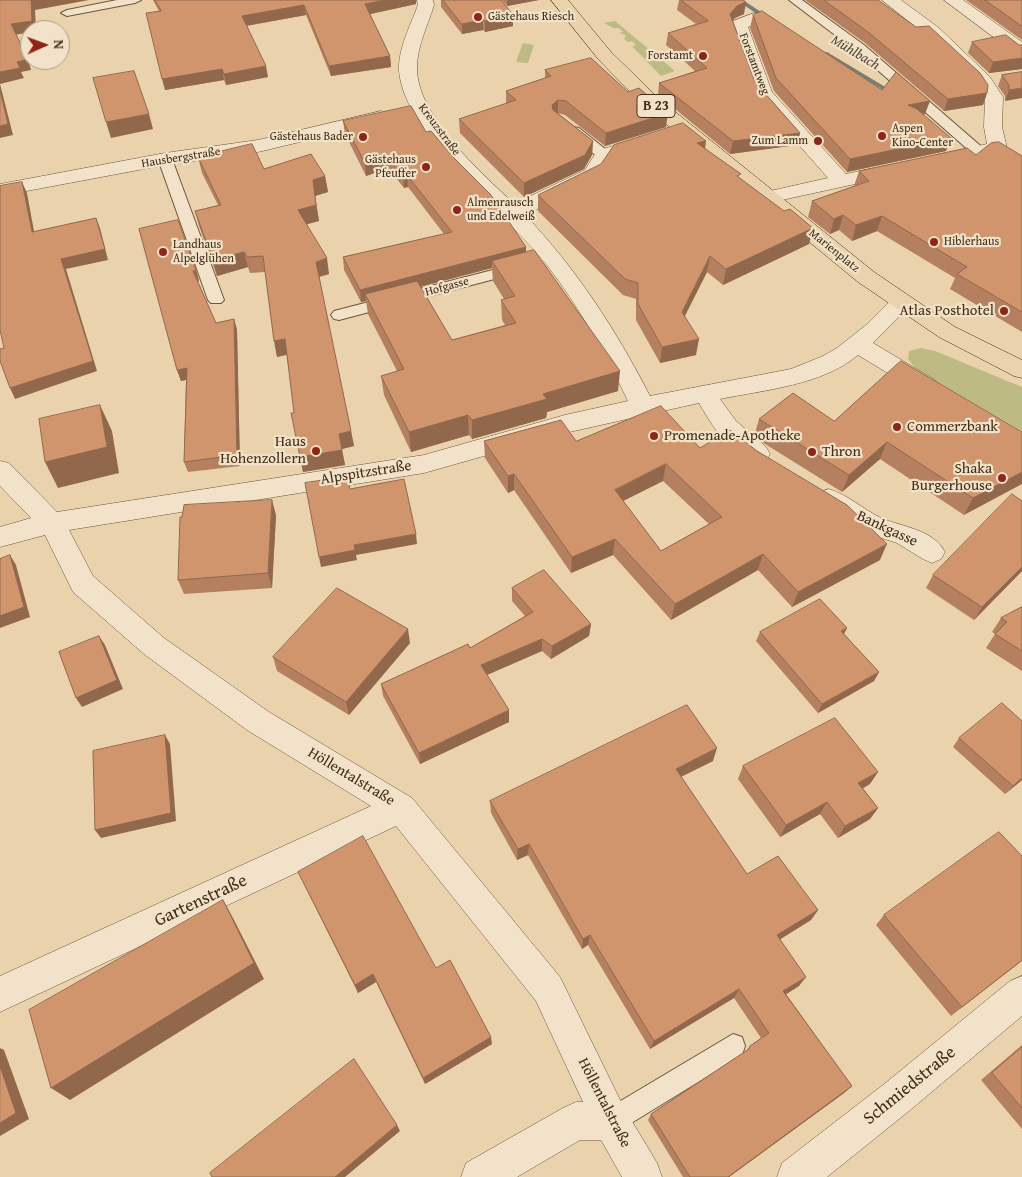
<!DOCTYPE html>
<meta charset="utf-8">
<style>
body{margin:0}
#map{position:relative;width:1022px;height:1177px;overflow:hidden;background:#ead3ac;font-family:"Gentium Book Plus",serif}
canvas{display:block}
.north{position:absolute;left:20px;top:20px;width:50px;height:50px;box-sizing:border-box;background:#f1e2c9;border:1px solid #ab9a81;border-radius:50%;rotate:88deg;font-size:14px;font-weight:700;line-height:20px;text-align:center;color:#422d15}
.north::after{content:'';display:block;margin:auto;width:18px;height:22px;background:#8f2418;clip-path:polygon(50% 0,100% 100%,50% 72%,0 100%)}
</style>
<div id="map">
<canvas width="1022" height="1177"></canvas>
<div class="north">N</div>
</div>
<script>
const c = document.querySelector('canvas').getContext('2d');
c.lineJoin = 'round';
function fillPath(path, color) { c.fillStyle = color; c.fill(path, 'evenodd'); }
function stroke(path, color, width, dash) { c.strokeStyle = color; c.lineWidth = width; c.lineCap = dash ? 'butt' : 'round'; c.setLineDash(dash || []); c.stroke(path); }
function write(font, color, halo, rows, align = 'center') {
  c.font = font + ' "Gentium Book Plus",serif'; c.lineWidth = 4.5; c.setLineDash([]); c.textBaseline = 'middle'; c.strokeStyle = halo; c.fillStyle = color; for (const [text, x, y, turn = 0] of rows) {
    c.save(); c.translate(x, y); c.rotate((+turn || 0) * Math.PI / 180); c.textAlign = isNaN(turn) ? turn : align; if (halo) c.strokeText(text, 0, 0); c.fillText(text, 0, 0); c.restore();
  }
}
fillPath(new Path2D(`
 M615,21L675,71L661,76L632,46L636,45L632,41L628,42L624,39L626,35L619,33L623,32L619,28H613L604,23Z
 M523,43L534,45L528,63L516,62Z
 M921,348L935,351L1022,387V431L917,370L908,359L909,351Z`), '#beba84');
fillPath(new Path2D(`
 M736,0H743L773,20L768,21Z
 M823,52H827L897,94L892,95L823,54Z`), '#777f74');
const lane = new Path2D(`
 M117,0H141L135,3L67,16L61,13L67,10Z
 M789,0H802L864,45L983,148L985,151L983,154H973L856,51Z
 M574,127L579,128L609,152L611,155L609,158H599L569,134L568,131Z
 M165,155L172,159L224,300L221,303H211L208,300L158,159Z
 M516,264L521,266L523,269L521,272L339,320L334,319L331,315L334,311Z
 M733,1034L742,1037L745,1046L742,1055L620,1130L611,1134L602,1130L598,1121L602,1112Z`);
const street = new Path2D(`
 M417,0H433L434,5C428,25 417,46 417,68C417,117 481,172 514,204L585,170L597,151L644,136L651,138L654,142L651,146L611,159L599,178L525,215C576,268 616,330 650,396L791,369L823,356L837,348L866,325L894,297L902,295L910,297L913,302L873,343L935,380L939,386L935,392L927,394L919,392L858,355C823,385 764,390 720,399L736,421L766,447L770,454L766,461C738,469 711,424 699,403L565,433L424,473L69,530L93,576L164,638L269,712L412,798L560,977L624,1108L657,1163L662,1177H622L601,1140H580L517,1177H461L466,1163L563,1108L576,1102H583L536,1001L396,826L0,1012V976L371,806L247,730L144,654L73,592L45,535L0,547V527L31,518L0,486V461L9,463L57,512L424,455L565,415L628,401C605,353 579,306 546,264C506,213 412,142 400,78C395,54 410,27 418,5Z
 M882,0H901L939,28L990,77L1003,97L1002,127L1007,148L1004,152L936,167L929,165L926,161L929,157L987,144L984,127L985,97L977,84L927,36Z
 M944,0H963L1022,42V55L1016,54Z
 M754,13L760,14L762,18L760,22L748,27L772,92L846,174L894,164L901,166L904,170L901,174L768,203L761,201L758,197L761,193L828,178L754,94L730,25L733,21Z
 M381,111L388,113L390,117L388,121L258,152L165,165L0,196V184L165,153L258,140Z
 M829,489C848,495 863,509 881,518C902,527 933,529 945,552L941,559L932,563L923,559L897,543L863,532L820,506L816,499L820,492Z
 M1022,976V1016L909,1111L827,1177H777L782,1163L883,1085L1010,981Z`);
const primary = new Path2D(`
 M551,0H568L611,52L658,98L874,272L955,327L1022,360V378L1014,376L939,337L858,282L644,106L599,60Z`);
stroke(lane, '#6c563b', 2);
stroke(street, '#6c563b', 1);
stroke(primary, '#422d15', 1);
fillPath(lane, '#f1e2c9');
fillPath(street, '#f1e2c9');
fillPath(primary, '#ead3ac');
fillPath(new Path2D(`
 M153,0H416V4L370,14L390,56L391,67L331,76L306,15L247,26L268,77L226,85L224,80L165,90L159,11Z
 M441,0H501L513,15V26L485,32L483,30L462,34L441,7Z
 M502,0H539L507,6Z
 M679,0H743L744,14L735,18L733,21L755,82L800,133L797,145L730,154L658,95L659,83L695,71L666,45L668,33L696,24L677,10Z
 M805,0H877L987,93L983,105L944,111L865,43Z
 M966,0H1022V40Z
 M753,15L925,114L924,115L946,151L847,172L774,91L750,28Z
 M972,42L1022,45V69L989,73L968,53Z
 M545,70L666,127L605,146L565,115L558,113L593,141L592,155L584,169L524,197L460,133L459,119L506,104V91L545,78Z
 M1022,72L1005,101V96L998,86L1002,75Z
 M343,121L426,132L526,252L618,391L547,412L546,418L472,439L469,435L411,452L384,395L381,376L397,371L368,314L366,301L361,302L344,270L343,257L444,234L408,187L404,188L388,168L366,176L345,134ZM492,268L493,281L504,299L501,300L502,320L505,325L452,340L421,287Z
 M705,148L740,179L784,211L813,228L809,244L723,285L707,272L685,316L696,355L660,363L636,320V299L623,295L538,211V195Z
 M976,155L1022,156V332L950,289L955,278L877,231L852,241L839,230L830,234L808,217L812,201L854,186L859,171Z
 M198,157L264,169L325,176L328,192L315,196L319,221L306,224L329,274L319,277L354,446L342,449L345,465L303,472L300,457L287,355L277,357L265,272L250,273L248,267L217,276L199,226L195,211L218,205L202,173Z
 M196,270L199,281L197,282L216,323L234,319L237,330L240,466L188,472L184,462L186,380L181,381L177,370Z
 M759,419L834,421L1022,432L964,515L880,459L842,492L754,437Z
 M484,441H576L700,448L880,560L792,607L758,570L671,620L613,555L571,573L514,490L508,493L485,458ZM663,481L709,524L661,551L623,501Z
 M276,515L272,588L184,594L178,580Z
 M1022,571L974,620L926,588L933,575Z
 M512,588L591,624L589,636L551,659L542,651L487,675L509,722L420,764L383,696L381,684L470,648L525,616L512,601Z
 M1022,607V671L986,648L995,634L992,632L1001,618Z
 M847,628L844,634L879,672L874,681L818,713L756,641L760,632Z
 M410,643L349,715L277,671L273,657Z
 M959,738L1022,780L1005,794L953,747Z
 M713,761L681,777L747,874L818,910L811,920L780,939L799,986L786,994L852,1086L844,1093L729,1177H683L648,1120L651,1114L747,1050L750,1046L761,1038L734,998L650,1049L588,945L582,949L528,855L517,860L491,813L490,801Z
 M743,766L870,784L863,788L878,808L870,819L838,838L820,814L780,837L738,779Z
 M298,872L436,968L492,1044L425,1084L376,982L358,993Z
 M884,915L1022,961L951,1016L876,925Z
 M1022,1045V1129L981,1080Z`), '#b4805f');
fillPath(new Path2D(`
 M31,0H89L35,10L36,30H30V32L15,35L11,24Z
 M385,0H416V4L366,15L365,4Z
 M507,0H539L507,6Z
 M746,2L744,14L735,18L728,26L730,14L737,6Z
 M304,5L306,15L244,26L242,16Z
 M513,15V26L485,32V21Z
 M483,20V30L462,34V24Z
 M390,56L391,67L331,76L329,66Z
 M1022,58V69L989,73L993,62Z
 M28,59L31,70L21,72L24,78L0,84L13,135L0,138V72L17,62Z
 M266,66L268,77L226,85L224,74Z
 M222,69L224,80L165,90L162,79Z
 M1022,88V98L1005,101L1009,90Z
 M987,93L983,105L944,111L948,99Z
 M558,100V113L551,118L552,105Z
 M930,101L925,114L904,118L908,105Z
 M668,113L666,127L605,146L606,133Z
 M149,114L153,129L111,138L106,122Z
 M800,133L797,145L730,154L733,141Z
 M951,138L946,151L847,172L850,159Z
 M593,141L592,155L584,169L524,197V183Z
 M706,141L704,157L697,143Z
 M386,156L388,168L366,176L365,163Z
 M407,175L408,187L404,188L403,176Z
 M325,176L328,192L315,196L319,221L301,226L298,210L313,180Z
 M22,182L27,193L36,242L32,232Z
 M843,215L839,230L830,234L834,219Z
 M882,216L877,231L852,241L856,225Z
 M96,218L100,228L108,260L66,269L97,371L15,399L10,388L61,259Z
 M813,228L809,244L723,285L726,269Z
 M526,247V259L492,261V268L368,300L365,294L366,301L361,302L360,290Z
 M244,252L248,267L217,276L213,260Z
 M710,256L707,272L679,327L682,312Z
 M327,258L329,274L318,277L316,262Z
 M196,270L199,281L196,282L193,271Z
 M234,319L237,330L240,466L237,455Z
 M285,339L288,354L277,357L274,341Z
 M699,339L696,355L660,363L662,347Z
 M187,368L190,379L181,381L177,370Z
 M620,371L618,391L547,412L546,418L472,439V420L543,394Z
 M100,405L112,431L119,473L58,488L45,462Z
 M468,415L469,435L411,452L409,432Z
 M351,431L354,446L342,449L339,434Z
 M887,442L880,459L842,492L849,475Z
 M342,450L345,465L303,472L300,457Z
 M666,464L663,481L613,506L615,490Z
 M1022,472V484L964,515L973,498Z
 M514,474V490L508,493V476Z
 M272,500L276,515L272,588L268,573Z
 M416,534L417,544L356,555L357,560L321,567L319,557L354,545Z
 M615,539L613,555L571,573L572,557Z
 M887,544L880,560L792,607L798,592Z
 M763,554L758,570L671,620L675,604Z
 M10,555L16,565L30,617L0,628V616Z
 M1022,567V571L974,620L982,607Z
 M591,624L589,636L551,659L552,646Z
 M847,628L842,637L841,631Z
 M408,629L410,643L349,715L346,702Z
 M99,636L105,645L123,689L82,707L76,698Z
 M542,639V651L482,677L481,665Z
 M879,672L874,681L818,713L822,704Z
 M509,710V722L420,764L419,753Z
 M165,735L170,744L176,821L101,838L95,830Z
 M717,748L713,761L672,781L676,769Z
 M878,772L870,784L851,795L858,783Z
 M1022,778V780L1005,794L1013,786Z
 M827,802L820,814L780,837L786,825Z
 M878,808L870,819L838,838L845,826Z
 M529,844L528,855L517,860L518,849Z
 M223,900L233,918L264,979L70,1100L51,1088Z
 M818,910L811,920L771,945L777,935Z
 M590,935L588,945L582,949L583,939Z
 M373,974L376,982L358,993L355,985Z
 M806,977L799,986L777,1000L783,991Z
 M739,989L734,998L650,1049L654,1041Z
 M491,1037L492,1044L425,1084L423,1078Z
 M0,1048L4,1050L29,1119L0,1136Z
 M852,1086L844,1093L729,1177H728Z
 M397,1125L400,1131L345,1177H335Z`), '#92684d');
const building = new Path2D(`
 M0,0H31L32,21L11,24L28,59L17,62L20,68L0,72Z
 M155,0H385L365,4L390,56L329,66L304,5L242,16L266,66L224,74L222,69L162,79L146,13L161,11Z
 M443,0H501L513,15L485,21L483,20L462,24Z
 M681,0H743L746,2L737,6L730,14L755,82L800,133L733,141L659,83L707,68L668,33L708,21Z
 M824,0H878L916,27L929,26L980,73L988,85L987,93L948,99L868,32Z
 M985,0H1022V26Z
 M762,11L882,90L896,72L930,101L908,105L917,109L951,138L850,159L776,78L753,15Z
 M1006,35L1019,45H1022V58L993,62L972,42Z
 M591,58L628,92L639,88L668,113L606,133L566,101L558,100L552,105L553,110L593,141L585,155L524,183L459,119L516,100L506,91L551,76L545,70Z
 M134,71L149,114L106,122L93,78Z
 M1022,72V88L1009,90V85L1002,75Z
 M0,90L8,124L0,126Z
 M411,106L426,132L431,131L453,157L491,195L526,247L360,290L343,257L452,232L407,175L403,176L386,156L365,163L343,121Z
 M683,123L706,141L697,143L741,174L737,176L784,211L790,209L813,228L726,269L710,256L682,312L699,339L662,347L638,304V283L625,279L538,195L601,164L614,145Z
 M999,142L1022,156V312L957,274L967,267L882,216L856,225L843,215L834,219L812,201L869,181L859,171L967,148L976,155L991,143Z
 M252,144L264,169L311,154L325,176L313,180L316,205L298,210L327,258L316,262L351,431L339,434L342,450L300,457L291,413H294L285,339L274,341L263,256L247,257L244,252L213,260L195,211L221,205L198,157Z
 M22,182L32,232L96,218L105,249L61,259L93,361L10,388L0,361V349L4,348L0,330V186Z
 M178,220L196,270L193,271L216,323L234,319L237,455L184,462L187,368L177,370L139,229Z
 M534,250L620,371L543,394L547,399L472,420L468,415L409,432L381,376L404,369L365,294L417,281L452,340L516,323L501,300L515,296L492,261Z
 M901,361L1022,432V472L973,498L887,442L849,475L759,419L793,393L834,421Z
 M100,405L107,447L45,462L39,419Z
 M661,406L700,448L730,430L757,451L847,505L887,544L798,592L763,554L675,604L615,539L572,557L514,474L508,476L484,441L561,420L576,441ZM666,464L722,517L661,551L615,490Z
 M347,477L350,489L404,479L416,534L354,545L355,550L319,557L305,483Z
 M1012,494L1022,501V567L982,607L933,575Z
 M272,500L268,573L178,580L180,517H182L184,505Z
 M10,555L24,607L0,616V559Z
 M544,570L591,624L552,646L542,639L481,665L509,710L419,753L381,684L468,644L470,648L533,612L512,588Z
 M337,588L408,629L346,702L273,657Z
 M820,599L847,628L841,631L879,672L822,704L760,632Z
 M1022,607V651L995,634L1007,622L1001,618Z
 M99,636L117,680L76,698L59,652Z
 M1002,703L1022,721V778L1013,786L959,738Z
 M687,705L717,748L676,769L747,874L778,856L818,910L777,935L806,977L783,991L852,1086L728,1177H690L651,1114L749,1049L750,1046L769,1033L739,989L654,1041L590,935L583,939L529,844L518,849L490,801Z
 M835,718L878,772L858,783L878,808L845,826L827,802L786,825L743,766Z
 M165,735L171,813L95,830L93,751Z
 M999,832L1022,856V960L962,1007L884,915Z
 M363,836L436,968L450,960L491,1037L423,1078L373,974L355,985L298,872Z
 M223,900L254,963L51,1088L29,1010Z
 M1022,1047V1108L992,1073Z
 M354,1059L397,1125L335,1177H212L210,1173Z
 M0,1066L16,1113L0,1123Z`);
fillPath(building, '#d1956e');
stroke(building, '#92684d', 1);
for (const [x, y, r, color] of [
 [478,17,5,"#8f2418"],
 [703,56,5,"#8f2418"],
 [882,136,5,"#8f2418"],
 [363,137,5,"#8f2418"],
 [818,141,5,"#8f2418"],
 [426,167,5,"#8f2418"],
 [457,210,5,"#8f2418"],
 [934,242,5,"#8f2418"],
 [163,252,5,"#8f2418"],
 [1004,311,5,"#8f2418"],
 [897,427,5,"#8f2418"],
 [654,436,5,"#8f2418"],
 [316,451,5,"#8f2418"],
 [812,452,5,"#8f2418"],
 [1002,478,5,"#8f2418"]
]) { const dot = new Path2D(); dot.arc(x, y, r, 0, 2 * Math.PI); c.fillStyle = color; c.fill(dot); stroke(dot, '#f1e2c9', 2); }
write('12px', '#422d15', '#f1e2c9', [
 ["Gästehaus Riesch",488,17],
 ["Forstamt",693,56,"right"],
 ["Aspen",892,129],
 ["Kino-Center",892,143],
 ["Gästehaus Bader",353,137,"right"],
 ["Zum Lamm",808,141,"right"],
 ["Gästehaus",416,160,"right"],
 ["Pfeuffer",416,174,"right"],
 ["Almenrausch",467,203],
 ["und Edelweiß",467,217],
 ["Hiblerhaus",944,242],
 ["Landhaus",173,245],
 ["Alpelglühen",173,259]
], 'left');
write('12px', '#422d15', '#f1e2c9', [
 ["Forstamtweg",754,64,69],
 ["Kreuzstraße",439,130,53],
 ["Hausbergstraße",181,158,-9],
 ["Marienplatz",834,251,39],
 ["Hofgasse",447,287,-15]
]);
write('italic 14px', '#544835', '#f1e2c9', [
 ["Mühlbach",855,53,31]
]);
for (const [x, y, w] of [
 [656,106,38]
]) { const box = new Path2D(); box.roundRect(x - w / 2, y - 11.5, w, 23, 4); c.fillStyle = '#f1e2c9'; c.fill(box); stroke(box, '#422d15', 1); }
write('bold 14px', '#422d15', null, [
 ["B 23",656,106]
]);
write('15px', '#422d15', '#f1e2c9', [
 ["Atlas Posthotel",994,311],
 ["Commerzbank",907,427,"left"],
 ["Promenade-Apotheke",664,436,"left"],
 ["Haus",306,442],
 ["Hohenzollern",306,459],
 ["Thron",822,452,"left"],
 ["Shaka",992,469],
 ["Burgerhouse",992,486]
], 'right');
write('15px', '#422d15', '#f1e2c9', [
 ["Alpspitzstraße",366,473,-9],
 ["Bankgasse",887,529,25],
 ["Höllentalstraße",351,777,31],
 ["Höllentalstraße",604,1103,63]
]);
write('18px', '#422d15', '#f1e2c9', [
 ["Gartenstraße",201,901,-25],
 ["Schmiedstraße",910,1086,-39]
]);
</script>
